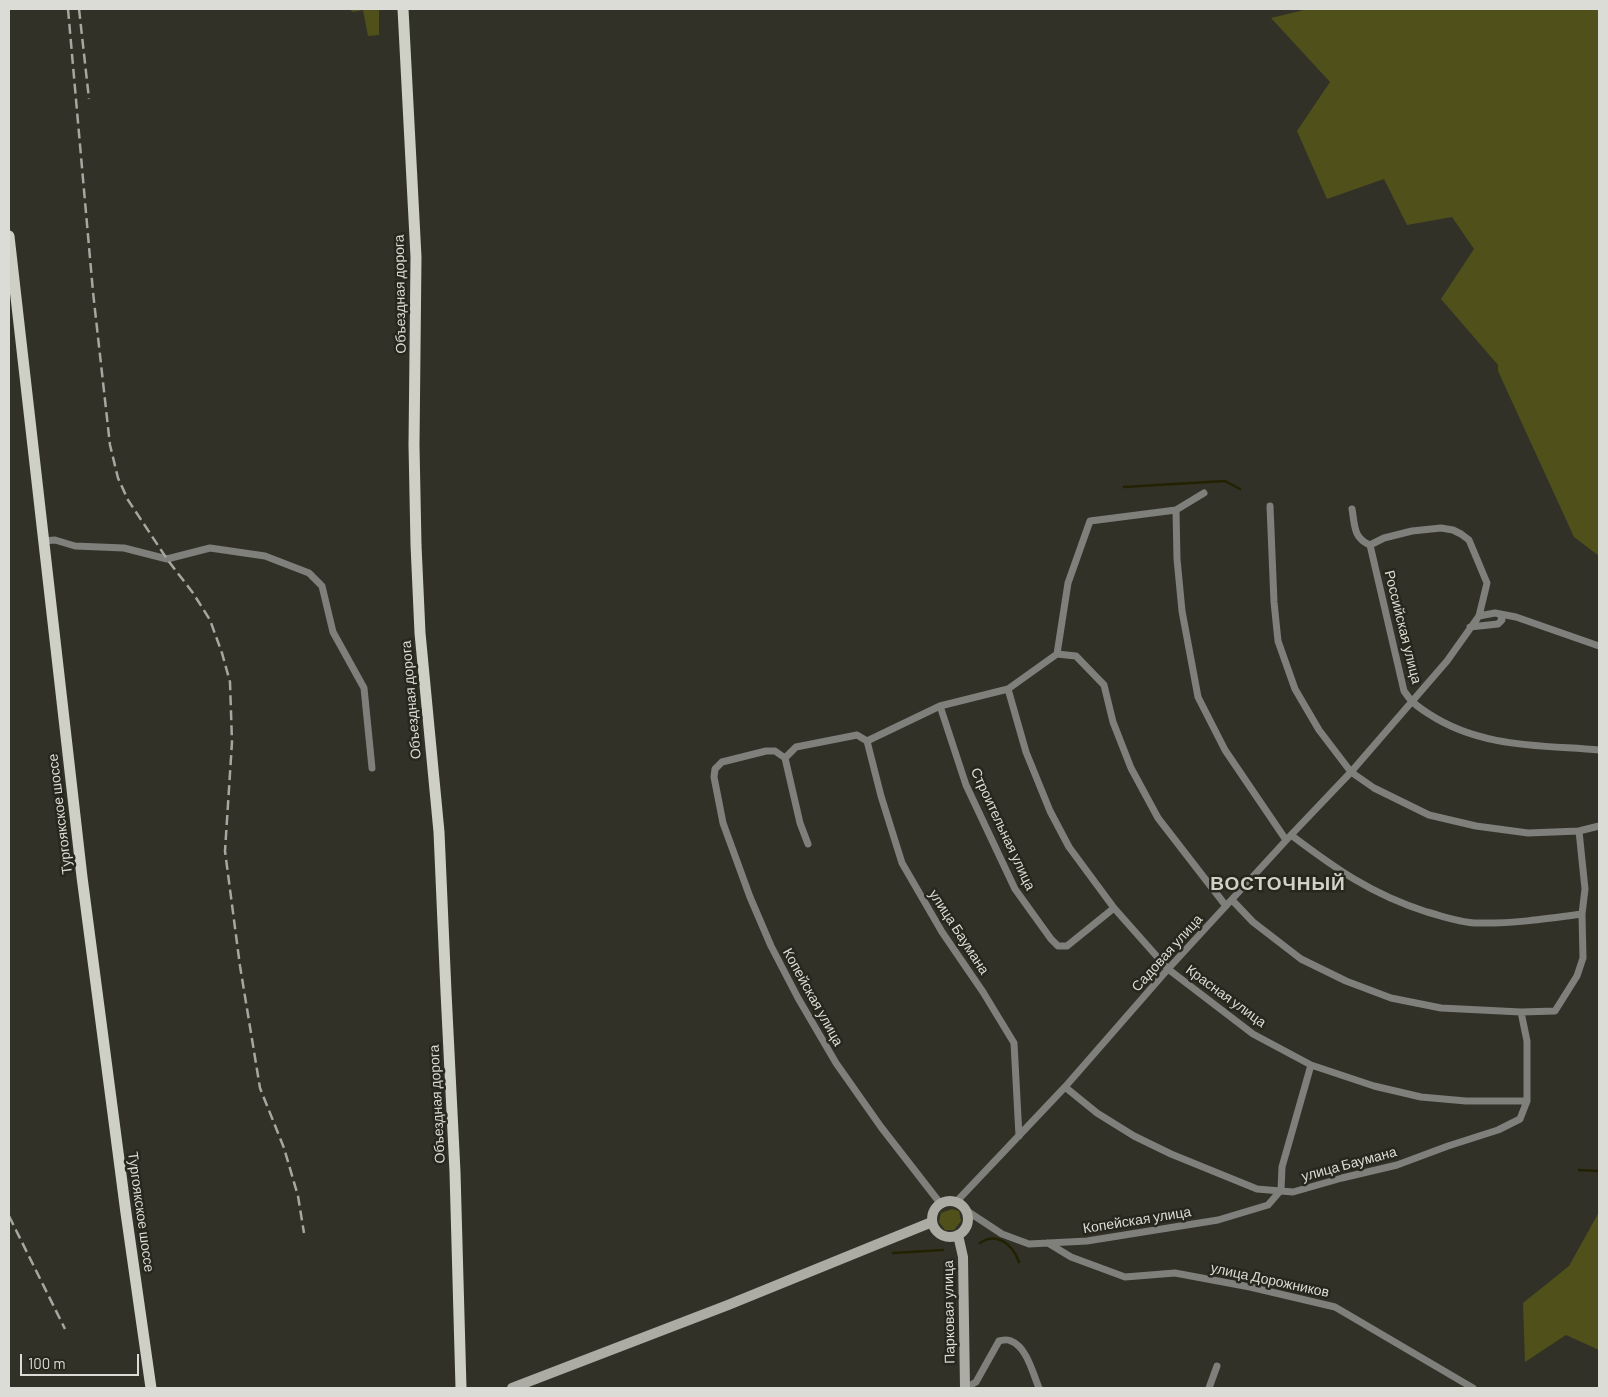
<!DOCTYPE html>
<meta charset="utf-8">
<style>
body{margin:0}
#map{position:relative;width:1608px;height:1397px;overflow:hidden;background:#313128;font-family:Barlow,sans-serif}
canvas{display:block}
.frame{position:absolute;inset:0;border:10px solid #dcdcd6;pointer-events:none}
.scale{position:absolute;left:20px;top:1354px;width:119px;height:22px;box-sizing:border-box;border:2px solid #dcdcd6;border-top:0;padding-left:6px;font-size:15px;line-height:18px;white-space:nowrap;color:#dcdcd6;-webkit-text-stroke:4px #27271e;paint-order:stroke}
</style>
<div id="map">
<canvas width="1608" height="1397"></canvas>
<div class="frame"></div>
<div class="scale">100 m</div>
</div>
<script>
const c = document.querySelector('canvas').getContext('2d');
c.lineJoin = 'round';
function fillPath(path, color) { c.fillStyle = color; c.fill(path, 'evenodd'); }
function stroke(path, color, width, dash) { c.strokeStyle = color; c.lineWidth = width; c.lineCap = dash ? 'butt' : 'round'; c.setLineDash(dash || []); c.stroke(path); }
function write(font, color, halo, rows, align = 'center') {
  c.font = font + ' Barlow,sans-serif'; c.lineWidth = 5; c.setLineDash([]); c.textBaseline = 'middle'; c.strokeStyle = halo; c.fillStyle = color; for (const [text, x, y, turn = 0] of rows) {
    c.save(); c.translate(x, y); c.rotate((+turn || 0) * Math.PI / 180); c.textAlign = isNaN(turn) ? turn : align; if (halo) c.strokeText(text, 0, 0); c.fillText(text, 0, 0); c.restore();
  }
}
fillPath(new Path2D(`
 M349,9H379V35L368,36L363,10L353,12Z
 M1308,9H1599V556L1574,537L1498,371V365L1441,299L1474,249L1452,217L1407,225L1384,179L1327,199L1297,131L1330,82L1271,18Z
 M952,1209L959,1211L961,1221L954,1230H945L939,1222L941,1213Z
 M1599,1212V1350L1566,1335L1525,1362L1523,1303L1569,1266Z`), '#50501a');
stroke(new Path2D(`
 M1124,487L1225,481L1240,489
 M1579,1170L1599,1171
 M980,1243C997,1231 1013,1245 1019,1262
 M893,1253L943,1250`), '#222203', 2.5);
stroke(new Path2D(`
 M1270,506L1274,602L1278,641L1295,689L1319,730L1351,772L1374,788L1429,815L1476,826L1528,833L1579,831
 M1352,509C1355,525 1353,538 1370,545
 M1176,510L1177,559L1182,611L1198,697L1225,750L1286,840
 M43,541L55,540L75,546L124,548L167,559L210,548L265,556L309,573L322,586L333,632L364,688L372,768
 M1479,616L1495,613L1516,617L1599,646
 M1470,627L1498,624L1502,620L1500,614
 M1057,654L1076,656L1104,685L1113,722L1131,768L1158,818L1226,906
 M1008,689L1026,752L1050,811L1069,847L1114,908L1168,969L1253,1034L1311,1065L1374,1086L1421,1097L1466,1101H1527
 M940,706L966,785L1015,889L1051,939L1058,946H1067L1114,908
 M867,741L857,735L796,747L785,758L775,751H766L722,762L715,769L714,777L723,823L750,897L771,946L798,998L836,1063L881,1127L940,1203
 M867,741L940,706L1008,689L1057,654L1068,583L1090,521L1176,510L1204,493
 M867,741L881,796L902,863L942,932L983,992L1014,1043L1019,1136
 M785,758L800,823L808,844
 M1291,835C1336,869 1371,894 1427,912C1442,916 1459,922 1475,923C1511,924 1546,919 1582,914
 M1232,900L1253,922L1301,959L1346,981L1391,998L1441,1008L1521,1012
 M1065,1087L1097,1113L1134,1136L1171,1154L1257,1189L1293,1192L1342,1178L1397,1165L1448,1146L1498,1130L1520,1119L1527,1101V1041L1521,1012L1555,1011L1577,976L1583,958L1582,914L1585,889L1579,831L1599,826
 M1281,1190L1282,1167L1311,1065
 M957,1201L1065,1087L1168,969L1291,835L1351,772L1447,661L1479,616L1487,583L1469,540L1461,534L1453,530L1441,528L1412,531L1384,538L1370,545L1404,691C1411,702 1418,707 1429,714C1481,748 1540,745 1599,750
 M967,1211L1002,1234L1029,1244L1087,1241L1218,1220L1268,1205L1281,1190
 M1048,1243L1071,1257L1125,1277L1175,1273L1250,1287L1335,1307L1473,1388
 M969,1386L976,1382L999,1341C1003,1340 1008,1339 1011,1341C1027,1347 1033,1374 1039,1388
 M1209,1388L1217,1366`), '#7f7f7b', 7);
stroke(new Path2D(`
 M932 1219a18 18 0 1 1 36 0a18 18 0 1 1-36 0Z
 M958,1235L963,1257L965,1388
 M512,1388L728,1305L932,1222`), '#acaca4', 10);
stroke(new Path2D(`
 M403,9L416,257L414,445L416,545L420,633L439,832L446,992L455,1172L461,1388
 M9,236L82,877L126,1213L151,1388`), '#cecfc5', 11);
stroke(new Path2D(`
 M68,9L93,292L110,445L118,478L128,500L167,559L193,593L210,620L222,653L230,682L232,742L225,851L240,966L260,1088L284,1148L298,1196L304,1233
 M79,9L89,99
 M9,1216L65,1329`), '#a7a7a0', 2.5, [10, 5]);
write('14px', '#dcdcd6', '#27271e', [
 ["Объездная дорога",400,294,-91],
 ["Российская улица",1403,627,76],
 ["Объездная дорога",411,700,-95],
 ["Тургоякское шоссе",60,814,-97],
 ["Строительная улица",1003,829,65],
 ["улица Баумана",959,932,57],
 ["Садовая улица",1167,953,-48],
 ["Красная улица",1226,996,36],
 ["Копейская улица",813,997,61],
 ["Объездная дорога",437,1104,-93],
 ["улица Баумана",1349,1164,-15],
 ["Тургоякское шоссе",141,1212,82],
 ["Копейская улица",1137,1220,-9],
 ["улица Дорожников",1270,1280,12],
 ["Парковая улица",949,1312,-91]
]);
c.letterSpacing = '1px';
write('bold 19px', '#d1d1c6', '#27271e', [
 ["ВОСТОЧНЫЙ",1278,884]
]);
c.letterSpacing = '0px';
</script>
